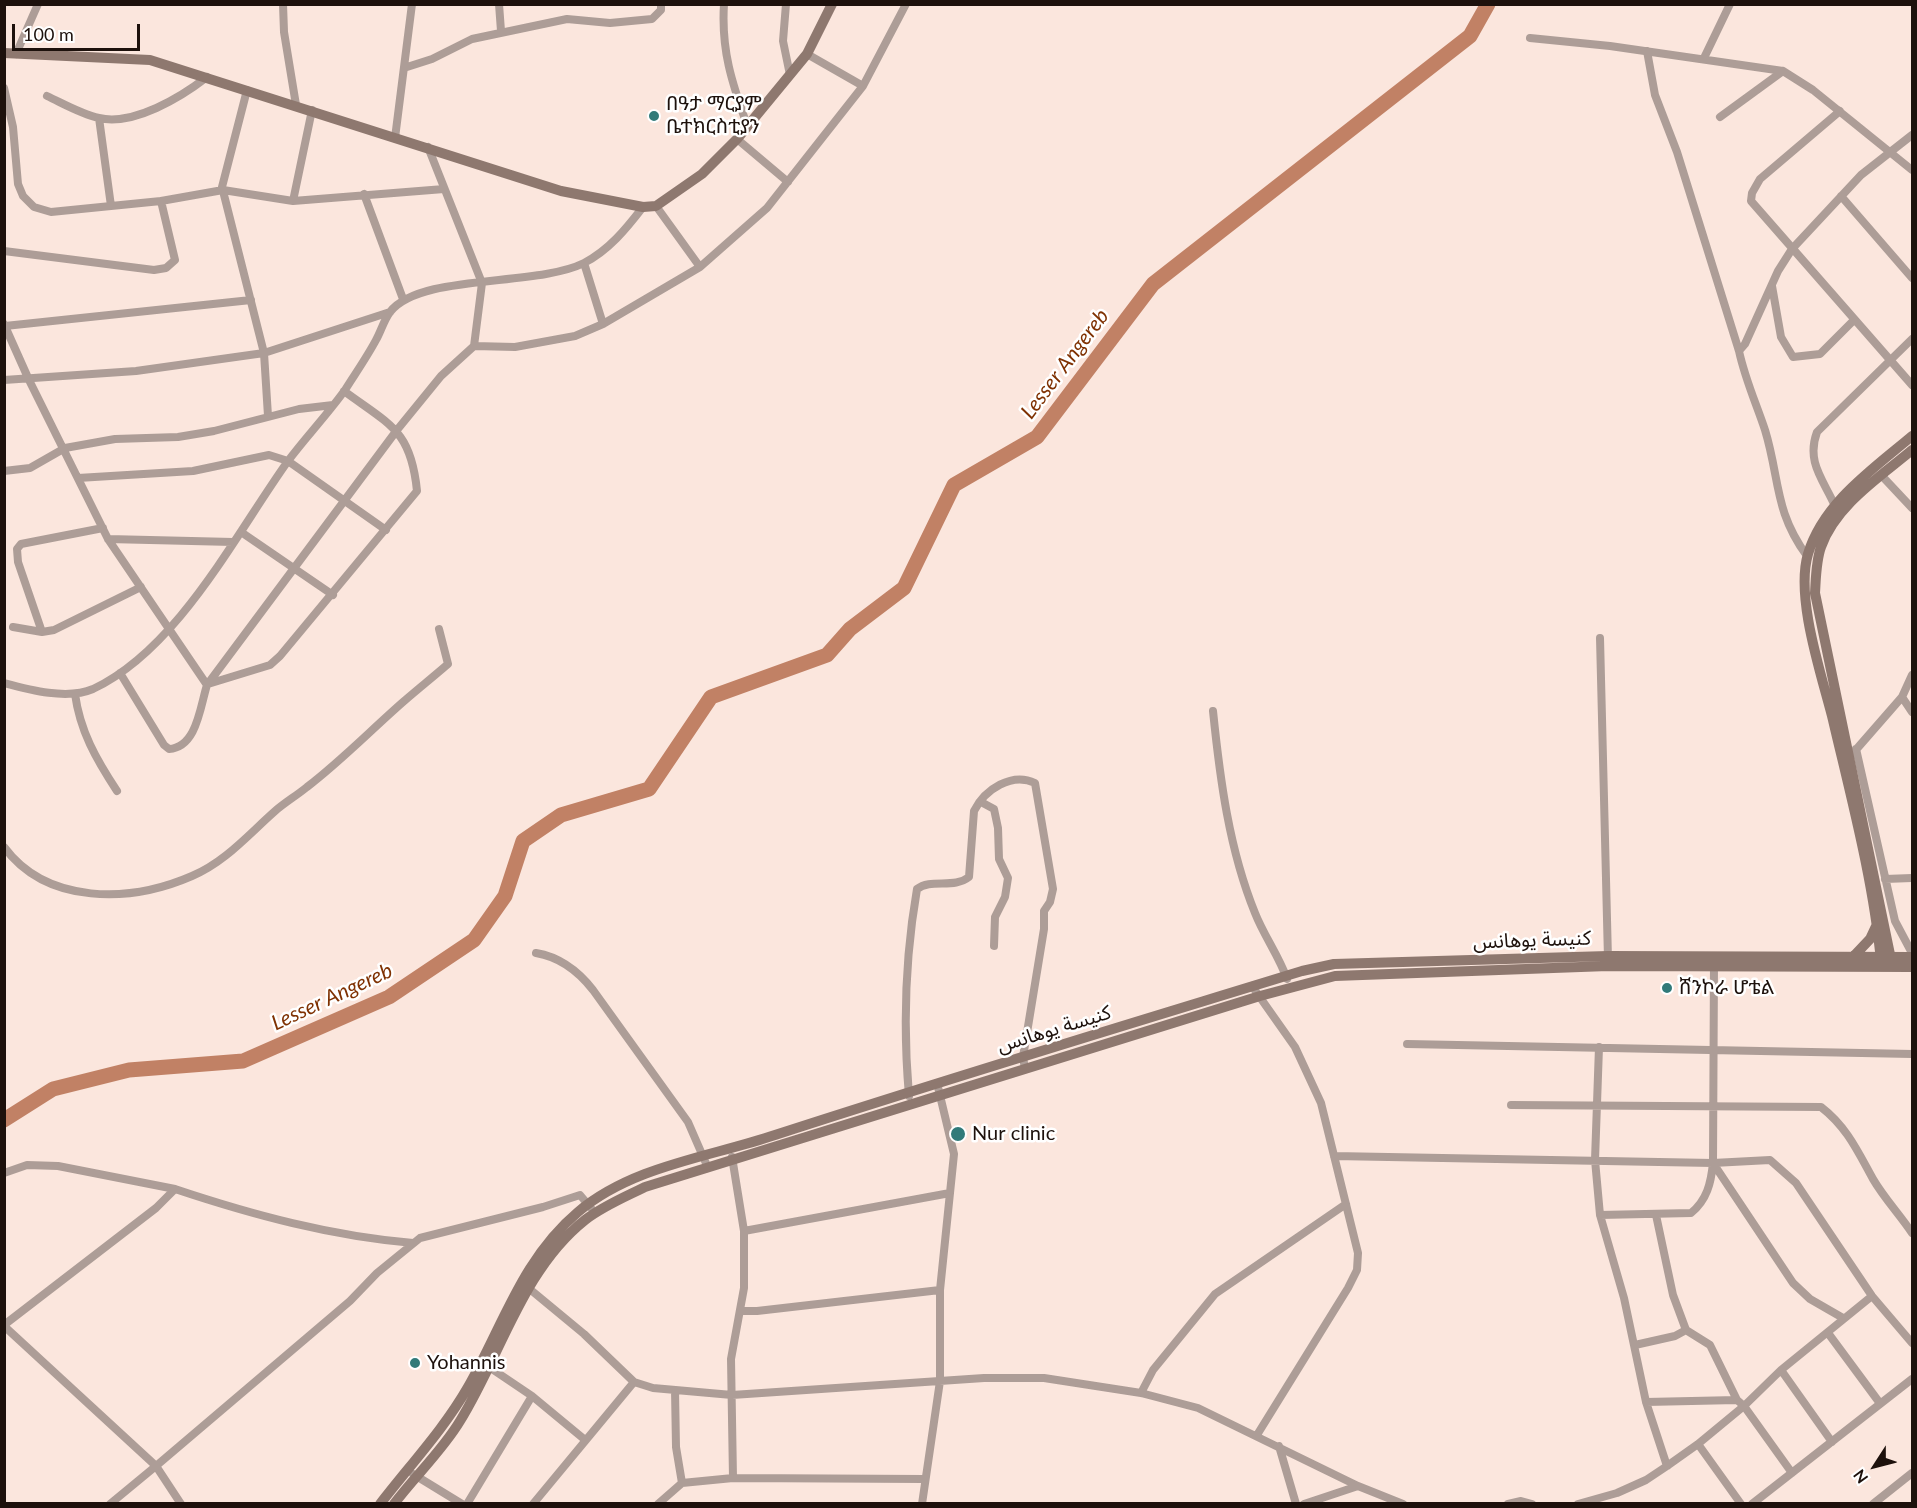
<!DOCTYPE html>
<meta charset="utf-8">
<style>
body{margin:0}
#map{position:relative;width:1917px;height:1508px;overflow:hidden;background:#fbe6dd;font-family:Lato,sans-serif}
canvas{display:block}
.frame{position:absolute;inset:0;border:6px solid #1d110c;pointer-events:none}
.north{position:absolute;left:1845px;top:1436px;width:60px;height:60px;-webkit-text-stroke:4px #fff;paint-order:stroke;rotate:234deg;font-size:16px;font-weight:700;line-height:24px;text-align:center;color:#1d110c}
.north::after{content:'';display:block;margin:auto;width:21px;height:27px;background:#1d110c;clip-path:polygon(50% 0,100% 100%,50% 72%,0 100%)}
.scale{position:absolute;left:12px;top:24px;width:128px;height:27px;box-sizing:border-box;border:3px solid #1d110c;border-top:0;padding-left:8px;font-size:18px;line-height:21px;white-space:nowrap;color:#1d110c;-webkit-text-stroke:4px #fff;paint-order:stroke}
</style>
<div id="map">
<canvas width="1917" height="1508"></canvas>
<div class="frame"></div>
<div class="north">N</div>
<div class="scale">100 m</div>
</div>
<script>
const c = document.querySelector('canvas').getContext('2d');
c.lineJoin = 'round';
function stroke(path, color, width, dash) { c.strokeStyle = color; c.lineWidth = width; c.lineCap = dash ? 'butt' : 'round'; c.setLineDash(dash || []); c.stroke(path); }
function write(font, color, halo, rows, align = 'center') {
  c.font = font + ' Lato,"Noto Sans Arabic","Noto Sans Ethiopic",sans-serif'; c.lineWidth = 5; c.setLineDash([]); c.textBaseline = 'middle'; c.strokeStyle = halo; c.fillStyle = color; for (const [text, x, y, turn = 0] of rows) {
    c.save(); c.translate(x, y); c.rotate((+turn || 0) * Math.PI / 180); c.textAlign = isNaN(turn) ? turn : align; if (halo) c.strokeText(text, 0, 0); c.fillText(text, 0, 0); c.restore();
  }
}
stroke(new Path2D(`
 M4,1120L53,1089L129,1070L243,1061L389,997L474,940L505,896L523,841L561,815L649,789L711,697L827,655L850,629L904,588L954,485L1037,437L1153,284L1470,36L1488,4`), '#c18165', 15);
stroke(new Path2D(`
 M283,4L284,32L296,105
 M499,4L501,31
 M724,4C721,50 732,83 747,125
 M786,4L783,41L790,75
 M1530,38L1610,46L1783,71L1813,90L1912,170
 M1647,51L1655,95L1677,152L1739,351
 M16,54L38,4
 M807,54L863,86
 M1704,58L1730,4
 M407,67L432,59L472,39L567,19L610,23L652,19L661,10V4
 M4,88L13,127L18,184L23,196L34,207L51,212L161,201L223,190L293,201L444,189
 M247,90L222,187L264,353L268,416
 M47,96C64,104 81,114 99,118C134,126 181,97 207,77
 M1840,111L1760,179L1752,193L1751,201L1912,385
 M1720,117L1783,71
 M99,118L111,206
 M395,138L412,4
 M737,139L788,182
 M364,194L403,299
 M1841,196L1912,278
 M293,201L312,110
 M656,206L700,267
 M4,251L154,270L166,268L175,260L161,201
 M584,263L603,324
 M1772,286L1781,337L1793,357L1820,354L1854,320
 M4,324L29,380L108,539L207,685
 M5,326L251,300
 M474,346L515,347L575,336L603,324L700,267L767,208L863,86L906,4
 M4,380L136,371L264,353L390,312
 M4,471L30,468L65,448L115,439L178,437L214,431L299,409L333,405
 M1882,476L1912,508
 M78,478L193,471L269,455L288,461L386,530
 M1835,506C1823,479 1806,462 1817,432L1912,339
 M241,532L333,595
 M108,539L233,542
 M1807,556C1774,511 1780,479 1765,430C1756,403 1745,379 1739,351L1745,344L1778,271L1792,249L1861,175L1912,135
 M13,627L42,632L54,630L141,587
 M42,632L18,562L17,549L21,544L103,528
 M1600,638L1608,959
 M120,673L164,745L169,749C197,747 200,707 207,685L397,430L441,376L474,346L482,283L428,147
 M4,683C30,690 67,700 93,689C178,649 235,535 288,461C306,437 327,415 345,390C355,374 367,357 376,340C381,331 384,320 390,312C420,273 536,287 584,263C609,250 626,229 643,207
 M208,684L270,665L280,656L417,491C411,430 390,425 344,391
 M75,694C80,731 96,759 117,791
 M1902,697L1912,712
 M1213,711C1220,779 1229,849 1255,913C1264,936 1279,956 1287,979
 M1856,749L1895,921L1912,953
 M1854,752L1902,697L1912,675
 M981,802L994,809L998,828L999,859L1008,878L1005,897L995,917L994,946
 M4,847C47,905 130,903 192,876C225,862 248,835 274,812C284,803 296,796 307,787C341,761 371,730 403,702C418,689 433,677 448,664L439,629
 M1885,879L1912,878
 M536,953C560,957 579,972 593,990L688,1122L708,1168
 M1252,986L1295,1047L1321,1103L1358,1253L1357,1270L1348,1288L1257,1435
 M1407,1044L1912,1054
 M1599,1047L1595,1160L1600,1215L1624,1298L1646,1402L1667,1466
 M909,1096C903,1027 905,958 917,889C931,878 954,889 969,877L974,811C985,789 1012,772 1035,783L1053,889L1050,902L1044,911V929L1023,1057L1025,1069
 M1511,1105L1821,1107C1847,1127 1858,1152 1873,1179C1884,1198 1900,1215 1912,1233
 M1334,1156L1713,1163L1770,1160L1796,1183L1872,1296L1912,1343
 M732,1157L744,1231V1288L731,1359L733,1478
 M1713,1163L1793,1283L1810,1299L1843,1318
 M4,1173L27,1165L58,1166L175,1189
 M1600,1215L1691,1213C1707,1200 1711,1183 1713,1163L1714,962
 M744,1231L950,1193
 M526,1286L584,1334L634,1382L653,1388L732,1395L984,1378H1044L1141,1393L1198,1408L1358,1486L1403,1504
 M741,1311H757L940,1290
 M4,1325L156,1208L175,1189C253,1215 331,1236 413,1243
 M4,1326L156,1466L110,1504
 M1686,1330L1710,1345L1737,1400
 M1828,1333L1879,1402
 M1635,1345L1675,1336L1686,1330L1673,1295L1656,1215
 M489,1367L532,1396
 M1781,1370L1832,1442
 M675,1390L676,1447L682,1483
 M1141,1393L1153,1370L1215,1294L1346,1204
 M1646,1402L1737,1400L1744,1406L1792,1473
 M1698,1444L1741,1504
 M1279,1446L1296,1504
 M413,1474L462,1504
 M181,1504L156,1466L350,1301L377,1273L420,1238L543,1207L580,1195L591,1208
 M467,1504L532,1396L584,1439
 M533,1504L634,1382
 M658,1504L682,1483L733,1478L924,1479
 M922,1504L940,1381V1290L954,1154L937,1083
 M1304,1504L1358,1486
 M1508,1504L1521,1501L1532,1504
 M1578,1504L1617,1493L1646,1480L1667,1466L1698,1444L1744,1406L1781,1370L1872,1296
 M1752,1504L1912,1379
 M1873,1504L1912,1473`), '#ad9d97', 8);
stroke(new Path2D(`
 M4,53L150,60L561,191L643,207L656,206L702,174L737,139L807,54L832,4
 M1853,957L1870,939L1877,924
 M1881,962C1874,883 1851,797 1833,720C1822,676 1795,598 1808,554C1823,503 1873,469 1912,436
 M1892,964L1815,593C1816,577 1816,561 1821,547C1836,505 1880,477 1912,450
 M380,1504C410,1465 444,1429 468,1387C503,1326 522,1259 578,1212C632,1166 710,1157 775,1135C950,1078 1126,1025 1302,971L1334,964L1608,956L1912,957
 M394,1504C415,1476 442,1451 460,1421C501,1355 522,1270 585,1220C603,1206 625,1197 645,1187L1260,996L1335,976L1608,966L1912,967`), '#8e786f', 10);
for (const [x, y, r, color] of [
 [654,116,6,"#317a79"],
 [1667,988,6,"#317a79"],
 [958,1134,8,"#317a79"],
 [415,1363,6,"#317a79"]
]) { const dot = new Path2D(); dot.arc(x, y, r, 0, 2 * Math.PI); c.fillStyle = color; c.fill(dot); stroke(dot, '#fff', 2); }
write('20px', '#1d110c', '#fff', [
 ["በዓታ ማርያም",666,104],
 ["ቤተክርስቲያን",666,127],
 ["ሸንኮራ ሆቴል",1679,988],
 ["Nur clinic",972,1134],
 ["Yohannis",427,1363]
], 'left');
write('20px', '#1d110c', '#fff', [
 ["كنيسة يوهانس",1532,940,-2],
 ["كنيسة يوهانس",1054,1029,-17]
]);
write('italic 21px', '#7f3102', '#fff', [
 ["Lesser Angereb",1065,364,-53],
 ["Lesser Angereb",332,997,-25]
]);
</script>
